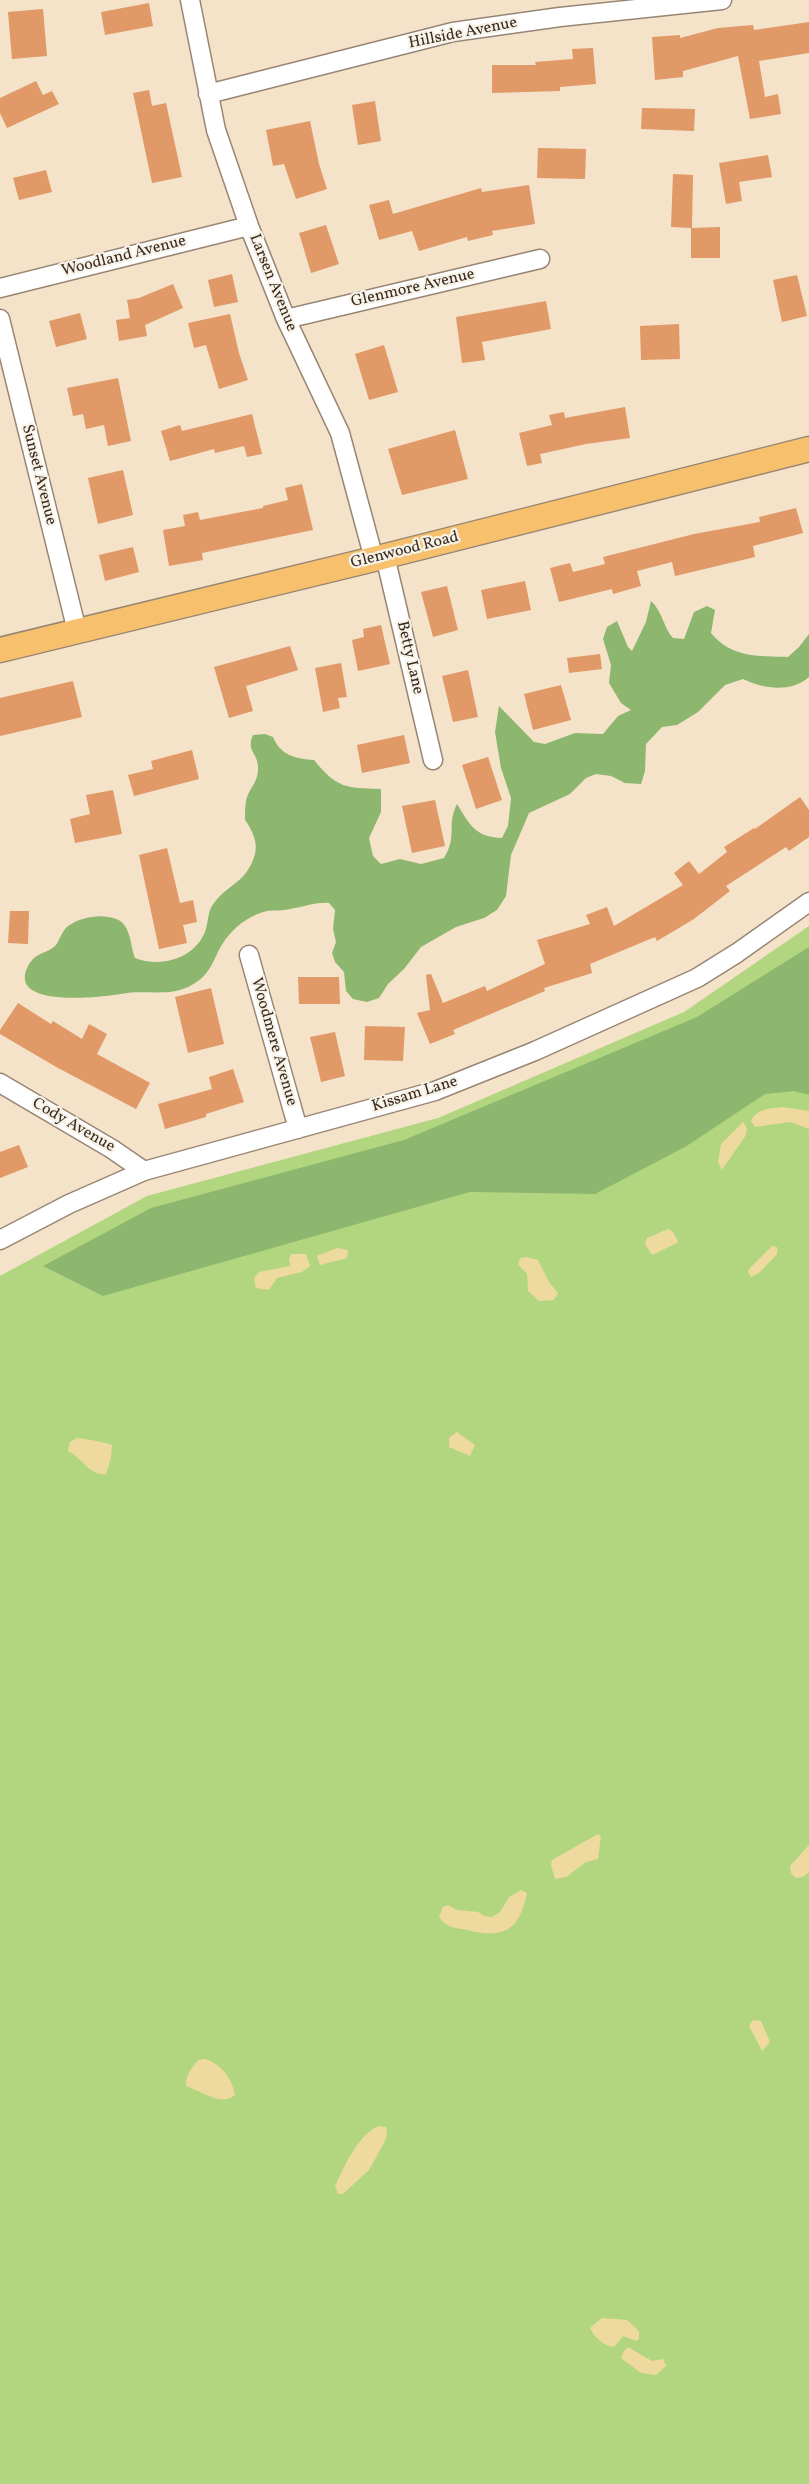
<!DOCTYPE html>
<style>
body{margin:0}
canvas{display:block;background:#f4e2c9}
</style>
<canvas width="809" height="2484"></canvas>
<script>
const c = document.querySelector('canvas').getContext('2d');
c.lineJoin = 'round';
function fillPath(path, color) { c.fillStyle = color; c.fill(path, 'evenodd'); }
function stroke(path, color, width, dash) { c.strokeStyle = color; c.lineWidth = width; c.lineCap = dash ? 'butt' : 'round'; c.setLineDash(dash || []); c.stroke(path); }
function write(font, color, halo, rows, align = 'center') {
  c.font = font + ' Vollkorn,serif'; c.lineWidth = 4.5; c.setLineDash([]); c.textBaseline = 'middle'; c.strokeStyle = halo; c.fillStyle = color; for (const [text, x, y, turn = 0] of rows) {
    c.save(); c.translate(x, y); c.rotate((+turn || 0) * Math.PI / 180); c.textAlign = isNaN(turn) ? turn : align; if (halo) c.strokeText(text, 0, 0); c.fillText(text, 0, 0); c.restore();
  }
}
fillPath(new Path2D(`
 M809,926V2484H0V1276L147,1196L438,1118L684,1012Z`), '#b2d67f');
fillPath(new Path2D(`
 M651,601C663,612 663,627 673,638L684,639L694,612L707,606L715,610L711,633C732,658 757,656 788,657L799,647L809,634V677C791,693 763,689 743,679L725,685L698,712L677,725L662,727L646,744L645,771L641,784L625,783L611,776L596,774L586,778L570,794L529,813L511,855L506,896L497,910L484,918L456,927L421,947L404,969L388,984L379,998L367,1002L353,999L346,991L344,972L335,962L332,953L336,942L333,929L335,910L329,903C314,902 304,907 290,909C282,911 274,910 267,911C253,914 238,924 229,935C212,954 216,974 188,987C167,997 143,989 121,994C102,997 6,1009 28,966C36,951 48,954 56,945C60,939 62,931 68,926C80,917 102,913 116,919C131,924 130,945 135,958C160,968 194,959 205,932C208,924 208,912 212,906C227,883 246,885 255,854C258,842 252,830 245,820C245,814 245,807 246,801C249,787 259,783 258,766C257,752 246,751 253,735L265,734L273,737C280,755 296,759 314,760C337,788 345,788 381,789V812L369,838L373,856L381,864L400,859L421,864L444,858C458,835 446,826 457,804C470,825 475,837 502,838L508,826L511,798L501,768L495,732L499,706L534,742L545,744L575,733L603,734L618,716L631,710L621,703L609,683L611,665L603,639L607,627L617,621L628,647L632,651L646,622Z
 M809,947V1095L794,1091L765,1094L685,1147L595,1194L470,1192L103,1296L43,1266L151,1208L404,1140L697,1017Z`), '#8db76e');
fillPath(new Path2D(`
 M783,1107L809,1111V1129L790,1122L755,1127L751,1121C756,1109 771,1108 783,1107Z
 M743,1122L747,1128L746,1135L722,1170L718,1162L721,1144Z
 M668,1229L673,1232L678,1241L677,1243L652,1255L645,1244L647,1238Z
 M772,1246L777,1247V1254L759,1273L751,1277L748,1272L749,1269Z
 M337,1248L348,1250L347,1258L320,1265L317,1256Z
 M291,1254H306L310,1266L302,1272L277,1278L269,1290L256,1288L254,1278L259,1272L290,1266L289,1260Z
 M526,1257L538,1260L549,1282L558,1293L554,1300L539,1301L528,1291L527,1274L518,1264L520,1258Z
 M457,1432L475,1445L470,1456L449,1447V1438Z
 M77,1438C81,1438 109,1443 112,1445L111,1458L106,1474C91,1477 81,1457 68,1451L70,1442Z
 M598,1834L601,1836L598,1859L586,1862L566,1877L555,1879L551,1865L552,1860Z
 M809,1845V1872L803,1877L796,1878L791,1873L790,1866Z
 M521,1890L527,1893C519,1931 504,1939 467,1930C454,1927 448,1929 439,1917L443,1907L448,1905L457,1910L478,1912L485,1916L492,1917L500,1912L509,1897Z
 M753,2020L761,2021L770,2042L762,2051L749,2026Z
 M205,2059C221,2064 232,2078 235,2095C222,2107 201,2091 186,2086C185,2075 192,2068 198,2060Z
 M379,2126L386,2127L387,2134L385,2141L369,2170L343,2194H338L335,2186C345,2166 357,2135 379,2126Z
 M602,2318L627,2320L639,2331V2339L636,2341L623,2336L614,2347C604,2346 594,2337 590,2328Z
 M628,2347L652,2361L663,2359L666,2366L656,2375L641,2373L621,2358L624,2351Z`), '#eeda9e');
fillPath(new Path2D(`
 M149,3L153,26L105,35L101,12Z
 M43,9L47,56L12,59L8,12Z
 M809,22V53L759,61L765,97L778,94L781,114L750,119L738,56L683,71V77L655,80L652,37L680,35V38L718,28L753,25L754,30Z
 M593,48L596,84L560,87V91L492,93V65H536L535,62L573,59L572,49Z
 M36,81L43,95L52,91L59,104L7,128L0,113V98Z
 M149,90L152,106L166,103L182,177L152,183L133,93Z
 M375,101L381,141L358,145L352,105Z
 M642,108L695,109L694,131L641,129Z
 M310,121L319,164L327,189L296,199L284,164L273,166L266,130Z
 M538,148L586,149L585,179L537,178Z
 M768,155L772,177L739,182L742,201L726,204L719,163Z
 M46,170L52,192L19,200L13,178Z
 M673,174L693,175L692,228L720,227V258H691V228L671,227Z
 M529,185L535,224L492,231L493,235L468,241L467,237L419,251L412,231L379,240L369,205L389,200L393,214L481,188L482,192Z
 M326,225L339,264L311,273L299,233Z
 M232,274L238,302L214,307L208,280Z
 M797,275L807,316L782,322L773,280Z
 M173,284L183,308L145,325L147,336L119,341L116,320L130,318L127,300L139,298Z
 M546,301L551,329L482,342L485,360L462,363L456,317Z
 M80,313L87,339L56,347L49,321Z
 M230,314L239,353L248,380L219,389L206,345L194,348L188,323Z
 M679,324L680,359L641,360L640,326Z
 M384,345L398,392L369,400L355,354Z
 M118,378L131,441L108,446L104,425L86,429L83,414L73,416L67,388Z
 M625,407L630,438L586,444L540,454L542,463L527,466L519,433L552,425L549,415L564,412L565,418Z
 M252,414L262,454L247,457L244,446L215,453L214,449L170,461L161,431L180,425L182,431Z
 M455,430L468,479L402,495L388,449Z
 M123,470L133,515L98,524L88,478Z
 M302,484L313,530L202,553L203,560L169,566L163,530L185,526L183,515L198,512L200,520L263,508V506L288,500L285,488Z
 M796,508L803,533L753,546L755,557L675,576L672,562L637,571L641,586L613,594L612,589L559,602L550,568L570,563L573,572L605,564L603,557L694,534L760,522L759,517Z
 M133,547L139,572L105,581L99,555Z
 M525,581L531,610L487,619L481,590Z
 M447,586L458,630L433,637L421,592Z
 M381,625L390,664L358,671L352,640L364,637L363,629Z
 M290,646L298,670L246,686L253,711L229,718L214,667Z
 M600,654L602,669L569,673L567,658Z
 M341,663L347,697L338,698L340,708L323,712L315,668Z
 M468,670L478,717L453,722L442,676Z
 M73,681L82,717L0,736V698Z
 M561,685L571,720L533,730L524,694Z
 M404,735L410,763L362,773L357,745Z
 M192,750L199,779L134,796L128,775L153,769L151,761Z
 M488,757L502,800L476,809L462,765Z
 M113,790L122,834L75,843L70,819L90,814L86,795Z
 M800,797L809,810V837L789,851L786,847L726,886L730,891L694,919L657,941L655,937L590,964L592,973L544,988L545,991L453,1030L455,1034L430,1044L417,1013L430,1010L426,975L431,974L443,1003L485,986L487,991L545,964L537,940L590,924L586,915L607,907L614,926L683,885L674,873L689,861L699,874L727,852L724,847L754,828L755,829Z
 M435,800L445,846L412,853L402,806Z
 M167,848L180,903L193,900L197,922L183,925L187,943L159,949L139,855Z
 M10,911H29L28,944L8,943Z
 M298,977H339L340,1004H299Z
 M211,988L224,1044L188,1053L175,997Z
 M18,1003L51,1024L53,1021L82,1039L89,1024L107,1034L97,1054L150,1083L136,1109L58,1068L0,1034V1030Z
 M365,1026L405,1027L403,1061L364,1060Z
 M335,1032L345,1076L321,1082L310,1037Z
 M233,1069L244,1102L206,1114V1117L165,1129L158,1104L212,1089L209,1077Z
 M19,1145L28,1167L0,1178V1152Z`), '#e09967');
const minor = new Path2D(`
 M190,0L216,130L249,226L286,319L340,433L374,559
 M208,94L453,32L560,17L722,0
 M0,288L249,226
 M0,319L77,631
 M286,319L540,259
 M385,556L433,760
 M249,955L298,1129
 M0,1083L112,1149L144,1171
 M0,1240L69,1204L144,1171L435,1091L535,1051L697,978L737,953L809,902`);
const major = new Path2D(`
 M0,650L374,559L809,449`);
stroke(minor, '#988674', 21);
stroke(major, '#988674', 27);
stroke(minor, '#fff', 18);
stroke(major, '#f7c06c', 24);
write('16px', '#3b2a1e', '#f7f3e8', [
 ["Hillside Avenue",463,34,-11],
 ["Woodland Avenue",124,257,-14],
 ["Larsen Avenue",272,283,68],
 ["Glenmore Avenue",413,289,-13],
 ["Sunset Avenue",38,475,76],
 ["Glenwood Road",405,551,-14],
 ["Betty Lane",409,658,77],
 ["Woodmere Avenue",273,1042,74],
 ["Kissam Lane",415,1095,-17],
 ["Cody Avenue",73,1126,30]
]);
</script>
